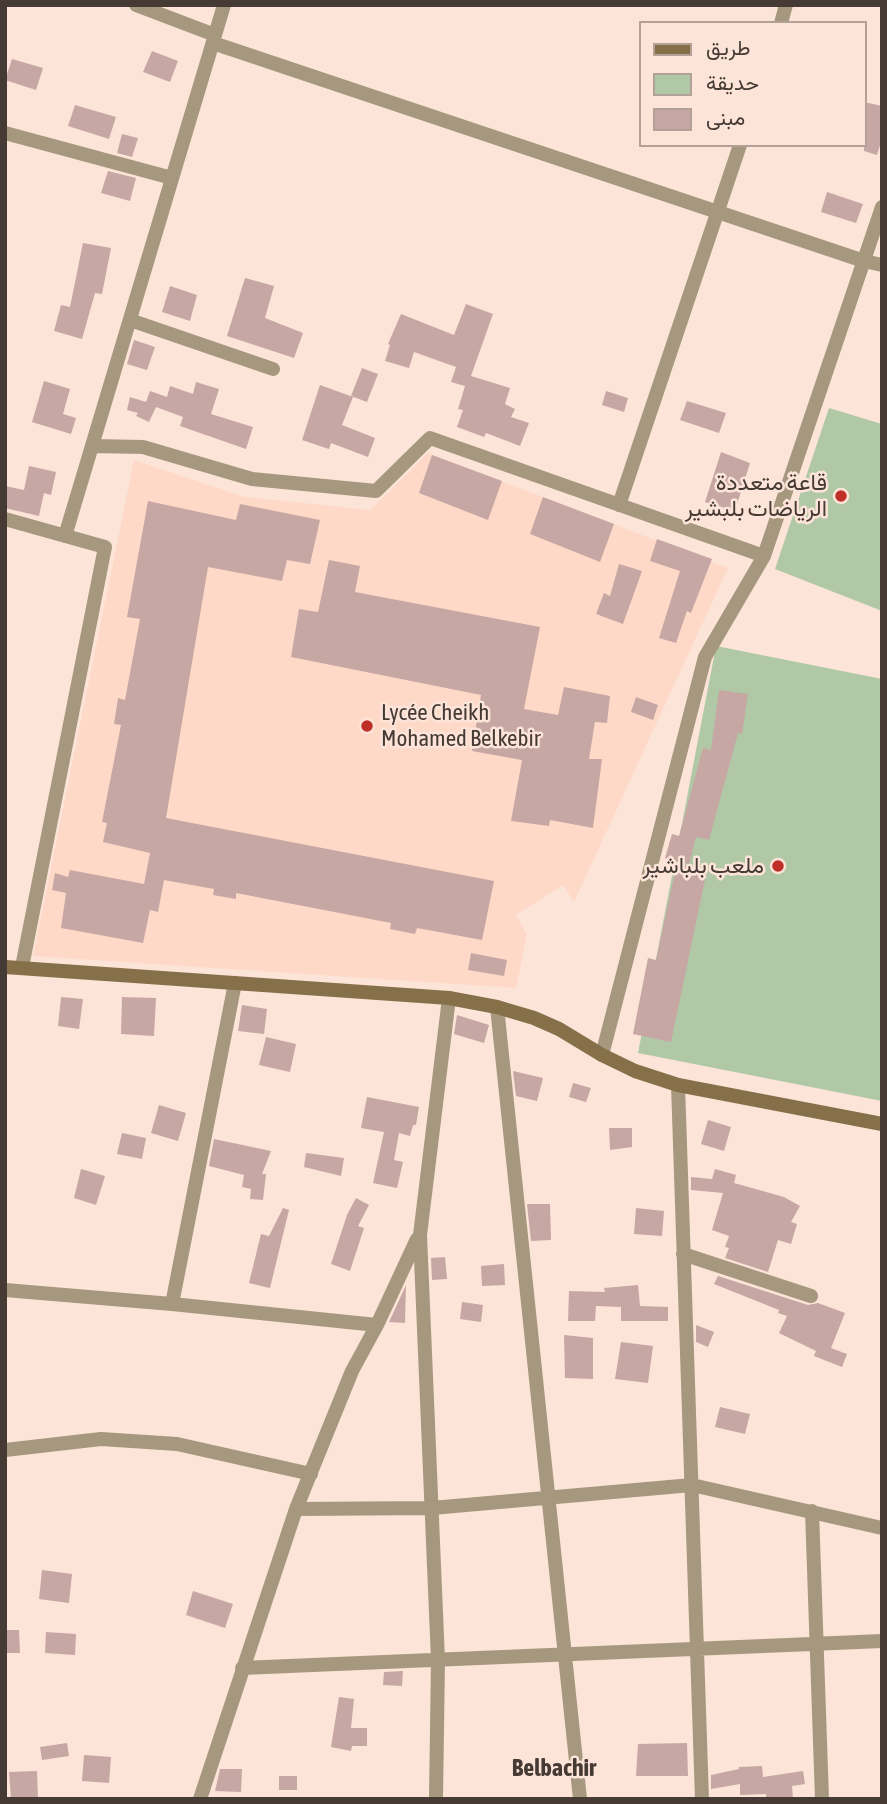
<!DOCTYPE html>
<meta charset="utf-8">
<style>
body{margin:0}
#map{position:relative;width:887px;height:1804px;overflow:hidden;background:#fce4d9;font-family:"Asap Condensed",Vazirmatn,sans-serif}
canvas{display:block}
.frame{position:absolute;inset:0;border:7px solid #463a34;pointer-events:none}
.legend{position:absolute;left:639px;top:21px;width:228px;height:126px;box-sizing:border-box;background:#fce4d9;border:2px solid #b3a097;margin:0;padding:9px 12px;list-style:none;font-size:21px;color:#463a34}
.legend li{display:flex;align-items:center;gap:14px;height:35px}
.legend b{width:35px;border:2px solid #b3a097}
</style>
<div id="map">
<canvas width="887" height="1804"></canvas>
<div class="frame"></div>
<ul class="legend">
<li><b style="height:9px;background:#867049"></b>طريق</li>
<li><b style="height:19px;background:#b0c8a5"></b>حديقة</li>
<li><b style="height:19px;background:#c7a7a4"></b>مبنى</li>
</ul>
</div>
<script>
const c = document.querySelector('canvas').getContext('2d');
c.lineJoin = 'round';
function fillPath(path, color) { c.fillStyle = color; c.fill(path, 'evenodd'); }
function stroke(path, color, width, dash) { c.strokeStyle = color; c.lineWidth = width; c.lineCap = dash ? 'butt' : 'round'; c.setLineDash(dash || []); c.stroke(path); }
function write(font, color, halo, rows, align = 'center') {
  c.font = font + ' "Asap Condensed",Vazirmatn,sans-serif'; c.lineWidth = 5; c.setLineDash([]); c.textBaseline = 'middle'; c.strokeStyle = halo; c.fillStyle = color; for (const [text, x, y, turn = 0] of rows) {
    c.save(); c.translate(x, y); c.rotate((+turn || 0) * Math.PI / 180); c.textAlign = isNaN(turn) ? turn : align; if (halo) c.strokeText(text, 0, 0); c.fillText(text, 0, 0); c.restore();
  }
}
fillPath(new Path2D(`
 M428,453L728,568L574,902L563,885L516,915L527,935L516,988L33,956L134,460L245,497L370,510Z`), '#ffd9c8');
fillPath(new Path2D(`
 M829,408L882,424V611L775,569Z
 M716,646L882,679V1101L638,1053Z`), '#b0c8a5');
fillPath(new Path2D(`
 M152,51L178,61L170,82L143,72Z
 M12,59L43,68L36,90L5,80Z
 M864,102L882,106V139L877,155L864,151Z
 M75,105L116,117L109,139L68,126Z
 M122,134L138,138L132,157L117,153Z
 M108,171L136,178L130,201L101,193Z
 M827,192L863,204L856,223L821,212Z
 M83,243L111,248L102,294L95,293L82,339L54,331L61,305L70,307Z
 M245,278L274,286L265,318L303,333L294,358L227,336Z
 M170,286L197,295L190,321L162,312Z
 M466,304L493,314L471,376L510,388L505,404L515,409L511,417L529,423L520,446L486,433L484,437L457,427L463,410L458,409L465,386L451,382L456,367L414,352L409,368L385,361L390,345L388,344L401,314L454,335Z
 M134,340L155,347L147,370L127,364Z
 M362,368L378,374L367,402L351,396Z
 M44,381L70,389L63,414L76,418L71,434L32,422Z
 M196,382L219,389L211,414L253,427L246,449L180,426L183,417L156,407L149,422L136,416L138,413L127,410L130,397L146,402L150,391L167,397L170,386L193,394Z
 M320,385L353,397L342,425L375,438L368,457L331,443L329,449L302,440Z
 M606,391L628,398L624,412L602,405Z
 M687,401L726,413L719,433L680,420Z
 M721,452L750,463L735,511L705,502Z
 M432,455L502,481L488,520L419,493Z
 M29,466L56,472L51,495L44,493L39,516L5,508V486L24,490Z
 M543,497L614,524L600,562L530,534Z
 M148,501L236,520L240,504L320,520L310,564L287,560L282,581L208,567L166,818L494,881L482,940L417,928L415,934L390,929L391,923L236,893V899L213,895L214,889L164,880L158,912L150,910L143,943L61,928L66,893L52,890L55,873L68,877L70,870L144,884L150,853L103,842L107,823L102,822L121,725L114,724L118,698L125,700L140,619L127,617Z
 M657,539L712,559L691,613L687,611L676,643L659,638L680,571L650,561Z
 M329,560L360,566L355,592L540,627L524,709L558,715L564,687L610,696L607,723L595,722L589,759H602L593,828L550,820L549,826L511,821L522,760L472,751L481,695L291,657L299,609L318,612Z
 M619,564L642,571L623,624L596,614L604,593L610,596Z
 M719,690L748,694L742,734L738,733L709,840L696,837L689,864L665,858L672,834L679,836L703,748L711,750Z
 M636,697L658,705L653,720L631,712Z
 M677,863L707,870L671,1042L633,1034L648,958L656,960Z
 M471,953L507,960L504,976L468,970Z
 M61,997L83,999L79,1029L58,1026Z
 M122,997L156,998L154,1036L121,1034Z
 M242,1005L267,1009L264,1034L238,1031Z
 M457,1015L489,1025L484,1043L454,1034Z
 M266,1037L296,1044L290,1072L259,1065Z
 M513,1071L543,1078L537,1101L516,1096Z
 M573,1083L591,1088L586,1102L569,1097Z
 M367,1097L419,1107L416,1125H413L410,1136L399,1133L394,1160L403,1162L397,1188L373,1183L384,1132L361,1128Z
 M159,1105L186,1113L178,1141L151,1133Z
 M708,1120L731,1127L724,1151L701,1144Z
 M609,1128H632V1147L610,1150Z
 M122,1133L146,1138L142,1159L117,1154Z
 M214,1139L271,1151L262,1174H266L263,1200L250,1199L251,1189L242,1187L244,1175L209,1166Z
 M306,1153L344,1158L341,1176L304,1167Z
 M81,1169L105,1176L96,1205L74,1198Z
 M715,1169L736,1175L734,1183L784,1197L800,1206L791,1222L797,1224L791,1244L778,1240L768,1272L725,1258L729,1248L725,1247L729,1236L712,1230L723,1193L691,1190V1177L712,1179Z
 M356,1198L369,1205L358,1226L364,1228L350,1271L331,1264L347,1215Z
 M527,1204H550L551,1240L531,1241Z
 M283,1208L289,1210L270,1288L249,1283L261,1234L269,1236Z
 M636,1208L664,1211L662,1236L634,1234Z
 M445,1257L447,1279L432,1280L431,1258Z
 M504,1264L505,1285L482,1286L481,1266Z
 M718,1276L808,1305L818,1303L845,1313L831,1348L847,1354L842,1367L814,1356L816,1351L779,1333L787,1316L778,1313L779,1310L714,1284Z
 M406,1285L405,1323L389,1322Z
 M638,1285L640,1306L668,1307V1321H621V1307L596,1306L595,1321H568L569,1291L605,1292L604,1288Z
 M462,1302L483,1305L481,1322L460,1319Z
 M696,1325L714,1332L708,1347L696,1342Z
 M564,1335L593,1338V1379L565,1378Z
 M621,1342L653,1346L648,1383L615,1379Z
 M720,1407L750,1414L745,1434L715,1427Z
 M42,1570L72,1574L69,1603L39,1599Z
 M193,1591L233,1604L225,1628L186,1615Z
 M5,1630H19L20,1653H5Z
 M46,1632L76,1634L75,1655L45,1653Z
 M403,1671L402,1686L383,1685L384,1672Z
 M339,1697L354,1699L351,1728H367V1746H352L351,1751L331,1747Z
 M67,1743L69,1756L42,1760L40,1747Z
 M687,1743L688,1776H636L638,1744Z
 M84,1755L111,1757L109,1783L82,1781Z
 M762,1766L763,1777L803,1771L805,1784L792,1786L793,1799H766V1794L740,1795V1784L711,1789V1775L739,1769V1767Z
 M220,1769H242L241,1792L215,1791Z
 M37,1771L38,1799H11L9,1772Z
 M279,1776H297V1790H279Z`), '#c7a7a4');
stroke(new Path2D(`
 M136,5L215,35
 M781,23L786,5
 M213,43L864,261L882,265
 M5,133L172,178
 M130,320L273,369
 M92,446L143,447L252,479L376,491L430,438L764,556
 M619,505L740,145
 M5,519L105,547L22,967
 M65,536L224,5
 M497,1007L580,1799
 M602,1055L705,657L764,556L882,207
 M678,1085L702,1799
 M683,1254L811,1296
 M5,1290L172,1304L377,1325
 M172,1304L235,983
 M5,1450L101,1439L177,1444L311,1474
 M296,1509L432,1508L692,1485L882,1528
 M812,1511L822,1799
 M242,1668L882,1641
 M200,1799L296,1509L352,1371L377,1325L417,1239
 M436,1799L438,1660L420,1235L449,998`), '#a6987e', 14);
stroke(new Path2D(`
 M5,967L449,998L497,1007L534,1018L559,1029L602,1055L635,1071L678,1085L882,1124`), '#867049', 14);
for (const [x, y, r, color] of [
 [841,496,7,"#be3027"],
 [367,726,7,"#be3027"],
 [778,866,7,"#be3027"]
]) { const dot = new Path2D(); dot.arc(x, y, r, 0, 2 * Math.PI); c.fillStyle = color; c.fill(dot); stroke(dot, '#fce4d9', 2.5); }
write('23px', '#463a34', '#fce4d9', [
 ["قاعة متعددة",827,483],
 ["الرياضات بلبشير",827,509],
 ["Lycée Cheikh",381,713,"left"],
 ["Mohamed Belkebir",381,739,"left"],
 ["ملعب بلباشير",764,866]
], 'right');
write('bold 24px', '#463a34', '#fce4d9', [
 ["Belbachir",554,1768]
]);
</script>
